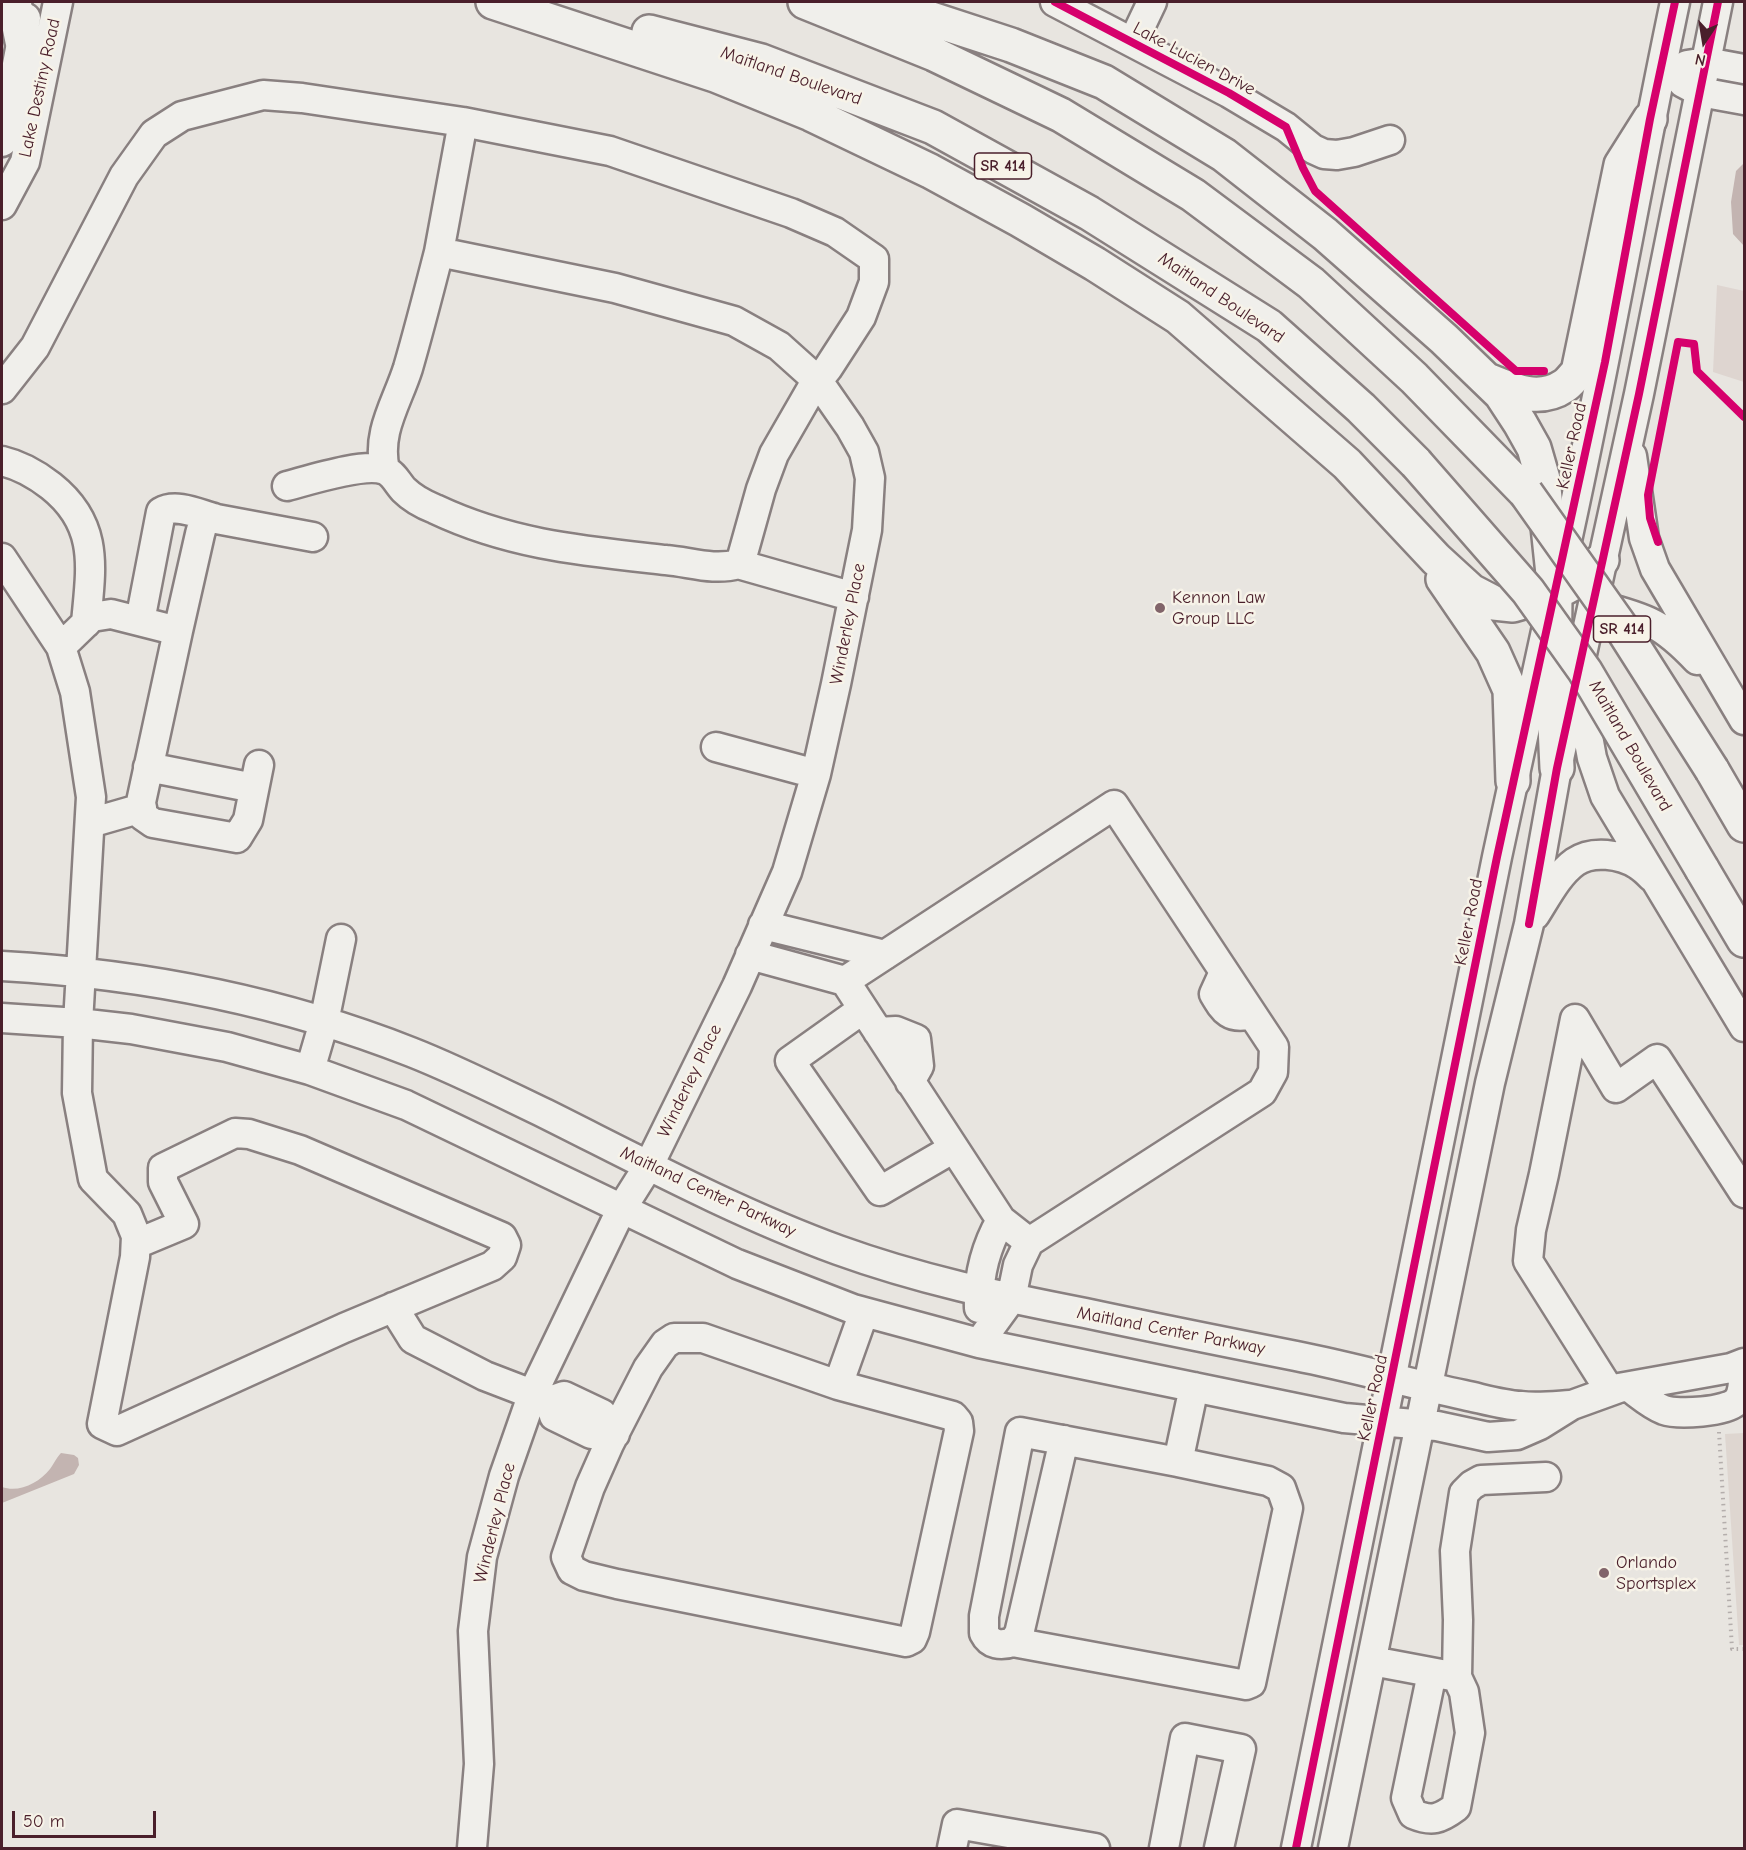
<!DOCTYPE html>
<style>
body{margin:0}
#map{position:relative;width:1746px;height:1850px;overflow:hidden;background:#e8e5e0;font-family:"Comic Neue",sans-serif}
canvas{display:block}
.frame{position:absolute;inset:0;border:3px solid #4a1f2b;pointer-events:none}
.north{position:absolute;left:1674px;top:12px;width:60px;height:60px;-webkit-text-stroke:4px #f7f3e8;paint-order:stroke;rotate:192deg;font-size:16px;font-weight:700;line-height:24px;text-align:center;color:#4a1f2b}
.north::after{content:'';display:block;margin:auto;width:21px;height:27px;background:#4a1f2b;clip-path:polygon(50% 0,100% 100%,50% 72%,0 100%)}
.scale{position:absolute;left:12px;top:1811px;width:144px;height:27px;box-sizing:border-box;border:3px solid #4a1f2b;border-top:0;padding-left:8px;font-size:18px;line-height:21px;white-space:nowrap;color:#4a1f2b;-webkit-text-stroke:4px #f7f3e8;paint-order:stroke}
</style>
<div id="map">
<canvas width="1746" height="1850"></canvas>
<div class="frame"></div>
<div class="north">N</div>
<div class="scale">50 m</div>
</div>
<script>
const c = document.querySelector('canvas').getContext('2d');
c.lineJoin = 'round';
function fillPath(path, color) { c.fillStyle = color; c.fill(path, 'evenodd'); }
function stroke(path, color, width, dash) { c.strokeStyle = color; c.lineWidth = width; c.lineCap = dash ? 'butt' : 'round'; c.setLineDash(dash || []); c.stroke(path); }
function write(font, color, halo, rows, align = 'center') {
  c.font = font + ' "Comic Neue",sans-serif'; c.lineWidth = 5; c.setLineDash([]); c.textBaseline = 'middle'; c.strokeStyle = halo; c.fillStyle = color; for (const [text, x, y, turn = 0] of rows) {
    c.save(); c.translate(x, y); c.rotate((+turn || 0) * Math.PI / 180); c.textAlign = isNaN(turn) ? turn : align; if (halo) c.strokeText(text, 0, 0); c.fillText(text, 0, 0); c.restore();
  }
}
fillPath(new Path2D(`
 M1717,285L1744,291V382L1713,372Z`), '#ded5d0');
fillPath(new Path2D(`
 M1744,1433V1645H1739L1725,1434Z`), '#ded6d0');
fillPath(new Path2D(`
 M1744,163V246L1733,234L1731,202L1736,171Z
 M61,1453L74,1455L78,1458L79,1465L74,1474L2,1503V1487C19,1493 39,1483 50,1469C54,1464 56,1458 61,1453Z`), '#c3b4b1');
const minor = new Path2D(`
 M1055,2L1229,93L1286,127L1313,149L1324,154L1337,155L1354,152L1390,140
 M1133,42L1152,2
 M1687,65L1706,62L1744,69
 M1683,83L1700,92L1744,100
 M2,142L26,18
 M2,205L25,162L58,2
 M439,252L463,122
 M2,389L35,347L124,176L154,134L182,116L263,95L302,98L463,122L610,151L791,213L835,232L874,259V282L861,317L828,368L812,388L774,454L761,489L742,557L738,564C714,571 690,562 666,560C584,551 511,545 435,509C425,505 412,498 404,490C398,484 394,474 385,470C365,462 310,480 287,486
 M1632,456L1644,538L1655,569L1744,720
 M2,461C19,465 37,475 51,486C100,525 91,568 86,623
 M385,470C376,432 397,403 408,368C419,330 429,291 439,252L615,288L734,321L779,346L818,381L850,427L864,452L870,478L867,530L836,684L816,774L787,872L737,986L649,1165L622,1208L533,1393L504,1476L482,1557L473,1631L479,1764L472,1848
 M2,558L61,647L75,692L91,797L78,1023L77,1093L93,1179L127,1214L136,1236L135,1257L102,1424L117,1431L344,1328L492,1266L502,1257L506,1245L502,1237L300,1150L249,1134L235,1133L163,1168V1182L184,1224L136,1244
 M1562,563C1604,376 1636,188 1675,2
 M738,564L854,597
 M1595,608L1600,606C1647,618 1663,624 1697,660
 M140,621L161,512C176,503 199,514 214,518
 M178,631L200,534L203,523L211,518L313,537
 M61,647L92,617L111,614L178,631L141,802L143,816L153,823L237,838L248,820L259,765
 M1580,693L1592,758L1605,796L1744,1027
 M716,747L816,774
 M148,767L254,788
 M90,823L142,808
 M1535,915C1546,898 1558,874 1575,862C1592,850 1621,854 1638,865C1643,868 1648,873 1652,877
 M763,925L885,955
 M750,955L845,981
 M2,966C143,974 279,1000 411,1052C457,1070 502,1093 546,1114C642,1162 737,1213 838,1250C918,1279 1002,1297 1085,1313C1155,1328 1225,1342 1296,1356C1352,1367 1408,1383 1464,1395C1483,1399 1502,1405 1521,1406C1537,1408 1554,1406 1570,1405
 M1224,972L1214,994C1224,1011 1230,1020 1252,1014
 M863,1009L790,1061L880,1191L954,1148
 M2,1018L78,1023L131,1029L227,1047L310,1070L406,1105L737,1264L853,1309L979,1343L1344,1418L1437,1426L1488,1437L1517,1435L1540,1425L1572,1405L1619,1388L1731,1368L1744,1363
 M878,1032L896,1031L916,1039L919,1066L910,1082
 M310,1070L324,1022L341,939
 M393,1307L413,1339L485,1376L550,1401L564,1396L602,1414L607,1430
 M979,1308C978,1276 985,1248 1001,1220
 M979,1343L1011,1299L1018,1265L1029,1242L1262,1092L1273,1072L1274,1047L1114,805L845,981L1001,1220L1029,1242
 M838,1385L703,1338H674L665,1344L648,1368L609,1444L590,1487L566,1557L572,1570L584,1576L617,1584L906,1642L912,1639L915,1632L959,1431L958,1422L953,1416L838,1385L864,1312
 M1629,1387C1640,1395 1651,1405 1664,1410C1678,1415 1727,1412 1737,1401C1744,1393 1743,1379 1744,1369
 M1610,1391L1528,1261L1531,1230L1544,1174L1575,1019L1616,1088L1657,1059L1744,1193
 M550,1401L554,1416L591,1434L607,1430L615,1434
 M1064,1440L1019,1634L1013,1642C1001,1646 990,1645 984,1633V1616L1020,1432L1178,1462
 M1013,1642L1246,1685L1251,1683L1288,1508L1281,1488L1268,1481L1178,1462L1194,1387
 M1372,1661L1457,1677L1464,1692L1470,1733L1456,1807C1440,1819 1432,1822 1413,1814L1406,1798L1432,1673
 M1457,1677L1458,1620L1455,1551L1464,1493L1472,1485L1481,1480L1546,1477
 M952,1848L957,1824L1095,1848
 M1164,1848L1185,1738L1241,1749L1219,1848
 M1296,1848L1497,857L1546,631
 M1333,1848L1490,1083L1529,924L1557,768L1639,394L1718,2`);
const highway = new Path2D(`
 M14,2L22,41
 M493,2L715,75L811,114L930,171L1020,220L1095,264L1178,317L1347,464L1436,559L1471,591L1494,603L1513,605L1555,593L1579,580L1602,560
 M805,2L934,54L1061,115L1193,195L1311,283L1414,378L1526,493
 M863,2L910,12L1011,45L1104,82L1224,155L1325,234L1444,339L1501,394L1520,423L1534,448L1543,479L1555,593L1554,705L1557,768
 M649,32L761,61L933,127L1089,213L1269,326L1361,408L1416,463
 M1487,380C1511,390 1539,403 1564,386C1569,383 1573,377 1578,372L1621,165L1650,119
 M1443,579L1493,652L1510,690L1513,781
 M1712,770L1744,825
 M1702,869L1744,940`);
stroke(minor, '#898080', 33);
stroke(highway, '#898080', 38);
stroke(new Path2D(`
 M1719,1432L1732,1649H1744`), '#b4aeac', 4, [1.5, 4.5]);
stroke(minor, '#f0efeb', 28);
stroke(highway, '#f0efeb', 33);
const highwayBridge = new Path2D(`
 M1416,463L1528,591L1585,671L1702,869
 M1526,493L1623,630L1712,770`);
stroke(highwayBridge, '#898080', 38, []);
stroke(highwayBridge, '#f0efeb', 33);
stroke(new Path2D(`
 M1055,2L1229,93L1286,127L1303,168L1315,191L1516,371H1544
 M1658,542L1650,518L1648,495L1678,342L1694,344L1697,371L1744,417
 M1529,924L1557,768L1639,394L1718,2
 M1296,1848L1497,857L1605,362L1650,119L1675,2`), '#d6006c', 8);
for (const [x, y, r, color] of [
 [1160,608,6,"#81646a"],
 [1604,1573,6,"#81646a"]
]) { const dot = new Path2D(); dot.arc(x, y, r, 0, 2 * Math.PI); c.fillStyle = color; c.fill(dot); stroke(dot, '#f7f3e8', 2); }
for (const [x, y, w] of [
 [1003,166,57],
 [1622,629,57]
]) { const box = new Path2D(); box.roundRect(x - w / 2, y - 13, w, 26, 4.5); c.fillStyle = '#f7f3e8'; c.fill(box); stroke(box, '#4a1f2b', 1.5); }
write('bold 16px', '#4a1f2b', null, [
 ["SR 414",1003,166],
 ["SR 414",1622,629]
]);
write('18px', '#4a1f2b', '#f7f3e8', [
 ["Lake Lucien Drive",1194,59,28],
 ["Maitland Boulevard",791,76,19],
 ["Lake Destiny Road",40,88,-78],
 ["Maitland Boulevard",1221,298,34],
 ["Keller Road",1572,446,-78],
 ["Winderley Place",848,624,-79],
 ["Maitland Boulevard",1630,746,60],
 ["Keller Road",1469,922,-79],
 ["Winderley Place",690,1081,-64],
 ["Maitland Center Parkway",708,1192,25],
 ["Maitland Center Parkway",1171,1331,11],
 ["Keller Road",1373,1398,-78],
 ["Winderley Place",495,1523,-76]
]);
write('18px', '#4a1f2b', '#f7f3e8', [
 ["Kennon Law",1172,598],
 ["Group LLC",1172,619],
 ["Orlando",1616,1563],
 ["Sportsplex",1616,1584]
], 'left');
</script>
